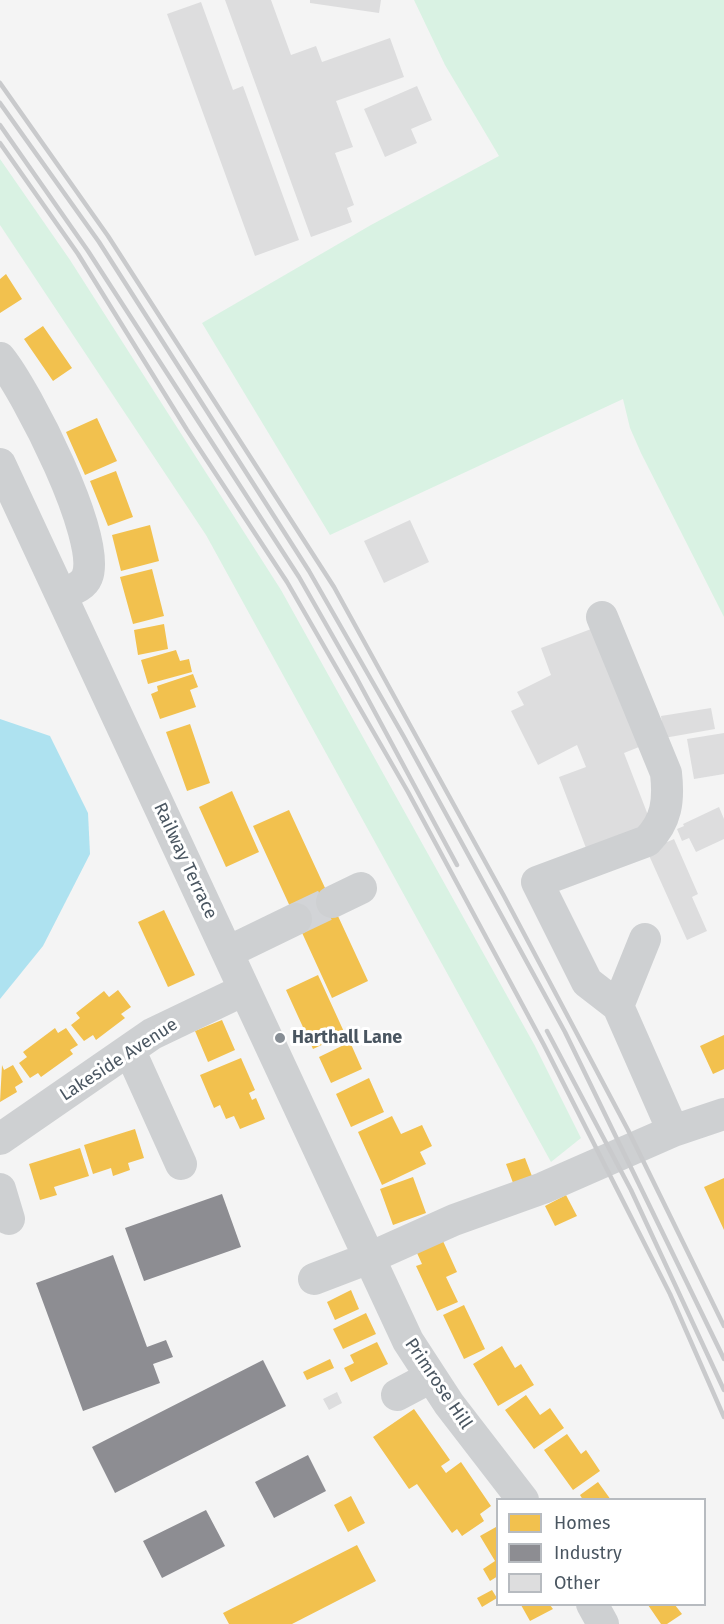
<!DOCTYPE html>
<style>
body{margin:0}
#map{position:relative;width:724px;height:1624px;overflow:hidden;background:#f4f4f4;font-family:"Fira Sans",sans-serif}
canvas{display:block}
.legend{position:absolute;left:496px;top:1498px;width:210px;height:108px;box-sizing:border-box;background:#fff;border:2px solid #b7bbc0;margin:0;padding:8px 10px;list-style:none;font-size:18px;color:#4a5661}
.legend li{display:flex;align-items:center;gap:12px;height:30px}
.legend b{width:30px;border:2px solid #b7bbc0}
</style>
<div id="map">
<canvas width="724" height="1624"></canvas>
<ul class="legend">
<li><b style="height:16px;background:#f2c14e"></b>Homes</li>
<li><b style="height:16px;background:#8d8d92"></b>Industry</li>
<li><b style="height:16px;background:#ddddde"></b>Other</li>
</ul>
</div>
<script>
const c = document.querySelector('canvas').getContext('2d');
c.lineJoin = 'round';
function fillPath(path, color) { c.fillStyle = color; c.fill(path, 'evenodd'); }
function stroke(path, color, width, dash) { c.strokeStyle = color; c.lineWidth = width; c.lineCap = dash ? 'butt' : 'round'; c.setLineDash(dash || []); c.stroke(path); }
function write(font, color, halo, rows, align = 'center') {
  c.font = font + ' "Fira Sans",sans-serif'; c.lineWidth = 6; c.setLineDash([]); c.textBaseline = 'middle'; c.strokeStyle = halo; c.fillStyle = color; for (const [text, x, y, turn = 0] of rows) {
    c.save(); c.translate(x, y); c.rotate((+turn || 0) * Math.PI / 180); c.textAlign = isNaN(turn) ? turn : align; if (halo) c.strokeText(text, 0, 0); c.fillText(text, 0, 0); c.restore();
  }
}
fillPath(new Path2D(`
 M414,0H724V617L641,453L630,428L623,399L330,535L202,323L371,225L499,156L445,65Z
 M0,159L70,260L281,590L535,1046L581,1138L551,1162L206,535L0,225Z`), '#d9f2e3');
fillPath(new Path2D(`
 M0,719L50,736L88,813L90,854L43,946L0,999Z`), '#aee2f0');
fillPath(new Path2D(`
 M6,274L22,299L0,313V279Z
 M43,326L72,368L53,381L24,339Z
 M97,418L117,461L85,475L66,432Z
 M116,471L133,517L108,526L90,481Z
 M150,525L159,561L121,571L112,535Z
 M152,569L164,616L133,624L120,577Z
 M164,624L168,649L138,655L134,630Z
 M176,650L180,661L189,659L192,672L148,684L141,660Z
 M193,674L198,687L190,690L196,707L160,719L151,694L158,691L157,686Z
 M190,724L210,783L187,791L166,732Z
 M232,791L259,852L226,867L199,807Z
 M289,810L368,981L332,998L253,826Z
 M164,910L195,975L168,987L138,922Z
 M318,975L345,1034L313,1049L286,990Z
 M118,990L131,1007L121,1014L125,1018L96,1040L93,1035L84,1041L71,1025L80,1018L76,1013L104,991L109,997Z
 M222,1020L235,1050L208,1062L195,1031Z
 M55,1028L58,1033L66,1028L78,1045L70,1050L73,1054L41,1077L38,1073L30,1078L19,1063L27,1057L23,1052Z
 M724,1035V1069L713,1074L700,1046Z
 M350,1042L362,1069L331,1083L319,1057Z
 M241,1058L255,1090L249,1093L252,1100L256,1098L265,1119L240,1129L234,1116L226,1119L220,1105L214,1108L200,1075Z
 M2,1065L4,1070L13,1065L23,1082L15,1087L17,1092L0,1102Z
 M369,1078L384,1112L351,1127L336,1094Z
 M392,1116L401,1134L422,1125L432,1146L420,1152L426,1164L382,1185L358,1132Z
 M135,1129L144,1158L128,1163L130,1170L113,1176L111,1168L93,1174L84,1145Z
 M80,1148L89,1176L54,1187L57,1195L40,1200L29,1164Z
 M525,1158L535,1184L516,1191L506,1164Z
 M413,1177L426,1213L393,1225L380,1189Z
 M724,1178V1230L704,1187Z
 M566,1195L577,1216L555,1226L545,1206Z
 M443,1241L457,1272L446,1277L458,1302L437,1311L416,1266L422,1264L417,1253Z
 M351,1290L359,1309L335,1320L327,1302Z
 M464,1305L485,1349L464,1359L443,1315Z
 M366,1313L376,1334L343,1349L333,1329Z
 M377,1342L388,1364L351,1382L344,1368L354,1363L350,1355Z
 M502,1346L515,1368L521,1364L534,1385L498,1406L473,1364Z
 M330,1359L334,1368L307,1380L303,1372Z
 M526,1395L540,1415L550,1408L564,1428L534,1449L505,1410Z
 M414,1409L450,1460L441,1466L446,1473L461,1462L491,1506L480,1514L484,1521L462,1536L457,1529L452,1533L417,1484L409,1489L373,1437Z
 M567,1434L581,1454L586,1450L600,1471L573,1490L544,1450Z
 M598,1482L611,1500H583L580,1495Z
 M351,1496L365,1523L348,1532L334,1505Z
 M496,1527L498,1576L490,1581L483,1569L495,1561L480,1536Z
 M357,1545L376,1581L292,1624H229L223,1613Z
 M492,1590L497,1598L482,1607L477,1598Z
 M521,1605H550L553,1609L530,1621Z
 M648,1605H675L682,1614L667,1624H661Z`), '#f2c14e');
fillPath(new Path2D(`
 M222,1194L241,1247L144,1281L125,1228Z
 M113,1255L147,1347L166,1340L173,1357L153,1364L160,1383L83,1411L36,1283Z
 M263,1360L286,1406L115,1493L92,1447Z
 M308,1455L326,1491L274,1518L255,1482Z
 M206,1510L225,1546L162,1578L143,1541Z`), '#8d8d92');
fillPath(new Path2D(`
 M225,0H271L291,55L316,46L322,62L390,38L404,77L336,101L353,147L335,153L354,205L347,208L352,222L311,237Z
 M310,0H381L379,13L310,3Z
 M201,2L233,90L243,86L299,240L255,256L167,14Z
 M417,86L432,120L411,129L417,143L385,157L364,109Z
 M410,520L429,562L384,583L364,541Z
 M599,626L644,745L624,753L651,823L586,848L559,777L586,767L577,745L538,765L511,711L524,705L517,692L551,675L541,648Z
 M711,708L715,729L664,738L661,716Z
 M724,733V774L694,779L687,739Z
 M719,807L724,819V839L696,852L689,838L682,841L677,829L684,826L683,824Z
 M674,839L698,894L692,897L707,931L687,940L647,851Z
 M337,1392L342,1403L329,1410L323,1399Z`), '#ddddde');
stroke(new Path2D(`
 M296,919L332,902`), '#d2d4d7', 32, [32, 16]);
stroke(new Path2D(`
 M0,358C26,390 103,539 87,577C83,587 71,590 62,594
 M0,464L408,1341L449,1404L523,1500
 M602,617L666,773C669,800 667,821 647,841L537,882L587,982L618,1006
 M332,902L361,888
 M645,939L618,1006L673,1131
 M228,952L296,919
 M130,1051L181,1164
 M0,1139L152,1034L244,990
 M0,1189L9,1219
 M314,1279L369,1258L454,1220L543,1188L673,1131L724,1114
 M397,1395L431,1377
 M592,1604L603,1624`), '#ced0d2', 32);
stroke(new Path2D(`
 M0,83L108,236L334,587L504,896L628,1130L724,1326
 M0,103L99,242L309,571L404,737L565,1032L724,1359
 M0,125L88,251L299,577L356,677L457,865
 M0,143L78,254L187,430L287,582L408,792L544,1045L670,1294L724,1417
 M547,1031L631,1190L724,1390`), '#c9cacc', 4.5);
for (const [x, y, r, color] of [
 [280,1038,6,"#868d94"]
]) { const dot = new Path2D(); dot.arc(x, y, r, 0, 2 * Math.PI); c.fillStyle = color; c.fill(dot); stroke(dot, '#fff', 2); }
write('18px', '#4a5661', '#fff', [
 ["Railway Terrace",185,861,65],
 ["Lakeside Avenue",119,1060,-33],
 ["Primrose Hill",438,1384,56]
]);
write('bold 18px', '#4a5661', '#fff', [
 ["Harthall Lane",292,1038]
], 'left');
</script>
